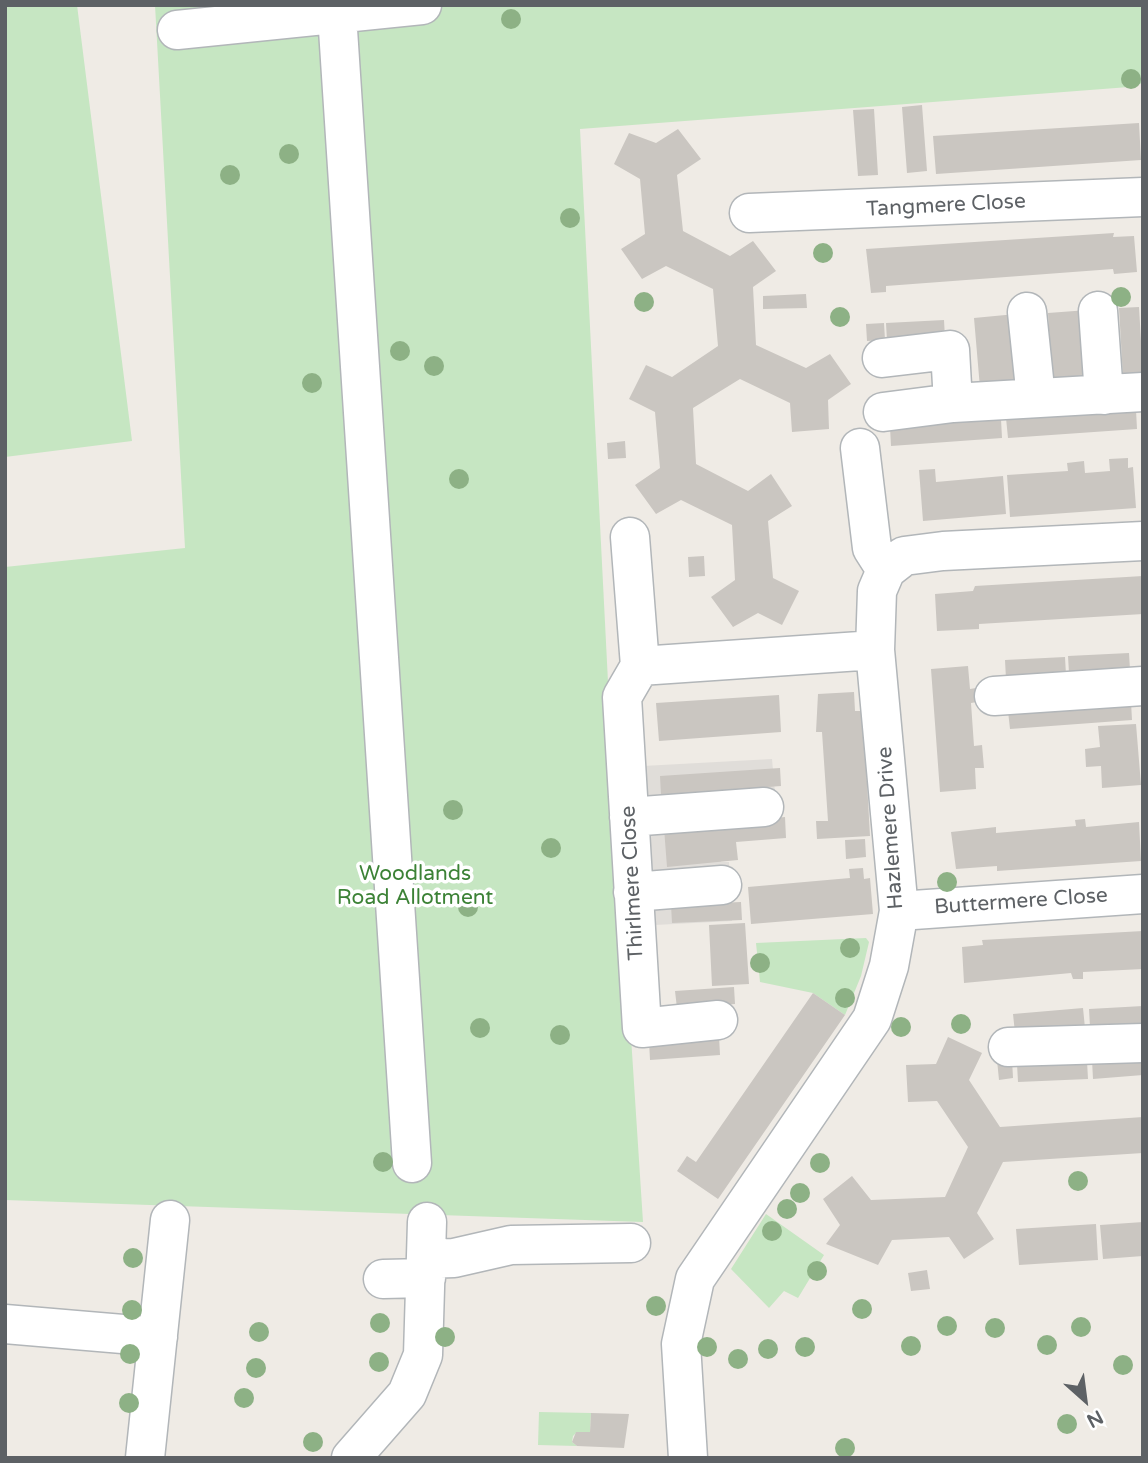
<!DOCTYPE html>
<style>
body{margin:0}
#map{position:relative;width:1148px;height:1463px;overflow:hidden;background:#efebe5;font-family:"Varela Round",sans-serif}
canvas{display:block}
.frame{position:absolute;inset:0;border:7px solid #5d6165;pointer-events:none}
.north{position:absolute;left:1050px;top:1365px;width:70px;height:70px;-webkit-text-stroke:5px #fff;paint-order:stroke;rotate:152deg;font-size:19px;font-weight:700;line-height:28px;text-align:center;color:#5d6165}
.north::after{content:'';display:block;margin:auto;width:24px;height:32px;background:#5d6165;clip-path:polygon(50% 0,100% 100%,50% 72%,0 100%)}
</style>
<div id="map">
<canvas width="1148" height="1463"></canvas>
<div class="frame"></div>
<div class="north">N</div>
</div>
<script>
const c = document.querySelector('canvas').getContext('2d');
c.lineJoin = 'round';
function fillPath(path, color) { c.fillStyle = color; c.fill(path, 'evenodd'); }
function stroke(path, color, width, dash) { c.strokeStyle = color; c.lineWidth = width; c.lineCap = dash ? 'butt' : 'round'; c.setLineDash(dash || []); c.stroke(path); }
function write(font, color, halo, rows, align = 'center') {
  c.font = font + ' "Varela Round",sans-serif'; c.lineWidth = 7; c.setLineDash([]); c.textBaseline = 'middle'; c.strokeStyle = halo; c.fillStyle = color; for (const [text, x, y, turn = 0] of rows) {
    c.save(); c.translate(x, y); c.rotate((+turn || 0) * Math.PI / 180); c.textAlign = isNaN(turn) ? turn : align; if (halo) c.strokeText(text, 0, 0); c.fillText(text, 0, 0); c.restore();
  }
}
fillPath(new Path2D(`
 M772,759L779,837L721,841V862H729L732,921L655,925L643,766Z`), '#e0ddd9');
fillPath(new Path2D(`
 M5,5H77L132,441L5,457Z
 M155,5H1143V83L1129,87L580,129L608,682L643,1222L5,1200V567L185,548Z
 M866,938L869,942L861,976L845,1015L813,993L760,982L756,943Z
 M766,1214L824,1255L798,1298L784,1291L769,1308L731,1269Z
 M539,1412L591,1413L590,1432H577L573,1436L572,1442L577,1446L538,1445Z`), '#c6e6c2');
fillPath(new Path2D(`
 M922,105L927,171L907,173L902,107Z
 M874,109L878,175L858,176L853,110Z
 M1139,123L1141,160L936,174L933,136Z
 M678,129L701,159L677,175L683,231L730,256L753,241L776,271L753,287L756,345L806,368L830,354L851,384L828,400L829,429L792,432L790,403L740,379L693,408L696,464L748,491L771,474L792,506L768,521L773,578L799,591L782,625L758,613L733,627L711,597L735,580L732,525L681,500L656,514L635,485L660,468L655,412L629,399L646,365L672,377L718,346L713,289L666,266L642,279L621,249L645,234L640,179L614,164L629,133L656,143Z
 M1114,233L1113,237L1134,236L1137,272L1114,274L1113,269L886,286V292L871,293L866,249Z
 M806,294L807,308L763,309V296Z
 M1139,307L1143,375L1123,377L1119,308Z
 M1088,310L1093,379L1052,382L1048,313Z
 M1016,314L1021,385L980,388L974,318Z
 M944,320L945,338L887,341L886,323Z
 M884,323L885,340L867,341L866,324Z
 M1136,410L1137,429L1008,438L1006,418Z
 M1001,419L1002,438L891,446L890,427Z
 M625,441L626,458L608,459L607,443Z
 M1128,458V468L1133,467L1136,508L1010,517L1007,475L1068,471L1067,463L1084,461L1085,473L1110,471L1109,459Z
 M935,469L936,482L1003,476L1006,514L923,521L919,470Z
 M704,556L705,576L689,577L688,557Z
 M1143,576V614L979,624V629L937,631L935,594L973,591L975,586Z
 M1129,653L1130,670L1069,673L1068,656Z
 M1065,657L1066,675L1006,679L1005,660Z
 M968,666L970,689L976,688L977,702L971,703L974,746L982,745L984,768H975L976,789L940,792L931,669Z
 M854,692L855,711H863L870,836L817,839L816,821H828L822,732H816L818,694Z
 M779,695L781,732L659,741L656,703Z
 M1131,702L1132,720L1010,729L1008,711Z
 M1136,724L1141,785L1102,788L1101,766L1086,767L1085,749L1100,747L1098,726Z
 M780,768L781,786L661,795L660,776Z
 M785,817L786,838L736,842L738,860L667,867L664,828Z
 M1085,819L1086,827L1139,822L1141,861L997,871V866L956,869L951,832L996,827V833L1076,826L1075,820Z
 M865,839L866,857L846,859L845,840Z
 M863,868L864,879L870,878L873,914L751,924L748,887L850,878L849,869Z
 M741,902L742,920L672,923L671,905Z
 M745,923L749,984L712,986L709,925Z
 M1143,931V969L1083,972V979H1073L1071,973L964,983L962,947L983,945L982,940Z
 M734,987L735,1004L677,1008L675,991Z
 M813,993L845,1015L718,1199L677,1171L687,1156L696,1162Z
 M1143,1006V1024L1090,1027L1089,1009Z
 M1083,1008L1085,1028L1015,1033L1013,1014Z
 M719,1036L720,1055L650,1060L649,1041Z
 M948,1037L982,1053L969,1080L1000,1127L1143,1117V1153L1003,1162L977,1213L994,1239L964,1259L949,1237L892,1240L878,1265L826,1244L840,1225L823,1199L852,1176L871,1200L945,1197L968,1147L937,1101L908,1102L906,1065L936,1064Z
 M1143,1057V1075L1093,1079L1092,1060Z
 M1012,1059L1013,1078L999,1080L997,1060Z
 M1087,1061L1088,1079L1018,1082L1017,1064Z
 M1143,1222V1256L1103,1259L1100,1225Z
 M1096,1224L1098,1260L1019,1265L1016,1229Z
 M927,1270L930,1289L911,1291L908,1273Z
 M591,1413L629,1414L624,1448L577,1446L572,1442L576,1432H590Z`), '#cac6c1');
const minor = new Path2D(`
 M337,14L412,1163
 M177,30L422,5
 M749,213L1143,197
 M1098,311L1104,395
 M1027,312L1036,398
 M882,358L950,350L953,403
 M883,412L953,403L1143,392
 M860,448L872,548L886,570
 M630,537L640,666L622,697L642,1028L718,1020
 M640,666L875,650
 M994,696L1143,686
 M629,817L764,807
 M633,892L722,885
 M899,911L1143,894
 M1008,1047L1143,1043
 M426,1259L454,1258L511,1245L631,1243
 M383,1279L426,1278
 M5,1324L158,1337
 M145,1458L170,1220
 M351,1458L407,1394L423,1355L427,1222
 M688,1458L681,1344L695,1279L872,1019L889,966L899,911L875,650L877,591L886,570L904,556L943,551L1143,541`);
stroke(minor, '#b2b6b9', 41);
stroke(minor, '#fff', 38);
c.fillStyle = '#8db185';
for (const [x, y] of [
 [511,19],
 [1131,79],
 [289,154],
 [230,175],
 [570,218],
 [823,253],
 [1121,297],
 [644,302],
 [840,317],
 [400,351],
 [434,366],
 [312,383],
 [459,479],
 [453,810],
 [551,848],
 [947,882],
 [468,907],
 [850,948],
 [760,963],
 [845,998],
 [961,1024],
 [901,1027],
 [480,1028],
 [560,1035],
 [383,1162],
 [820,1163],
 [1078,1181],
 [800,1193],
 [787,1209],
 [772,1231],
 [133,1258],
 [817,1271],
 [656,1306],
 [862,1309],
 [132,1310],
 [380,1323],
 [947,1326],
 [1081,1327],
 [995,1328],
 [259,1332],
 [445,1337],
 [1047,1345],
 [911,1346],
 [707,1347],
 [805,1347],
 [768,1349],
 [130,1354],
 [738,1359],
 [379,1362],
 [1123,1365],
 [256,1368],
 [244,1398],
 [129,1403],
 [1067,1424],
 [313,1442],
 [845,1448]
]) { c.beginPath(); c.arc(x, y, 10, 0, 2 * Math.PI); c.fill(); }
write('21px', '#5d6165', '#fff', [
 ["Tangmere Close",946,206,-3],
 ["Hazlemere Drive",891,828,-94],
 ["Thirlmere Close",633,883,-93],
 ["Buttermere Close",1021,902,-4]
]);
write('21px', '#3c8236', '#fff', [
 ["Woodlands",415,874],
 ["Road Allotment",415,898]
]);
</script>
